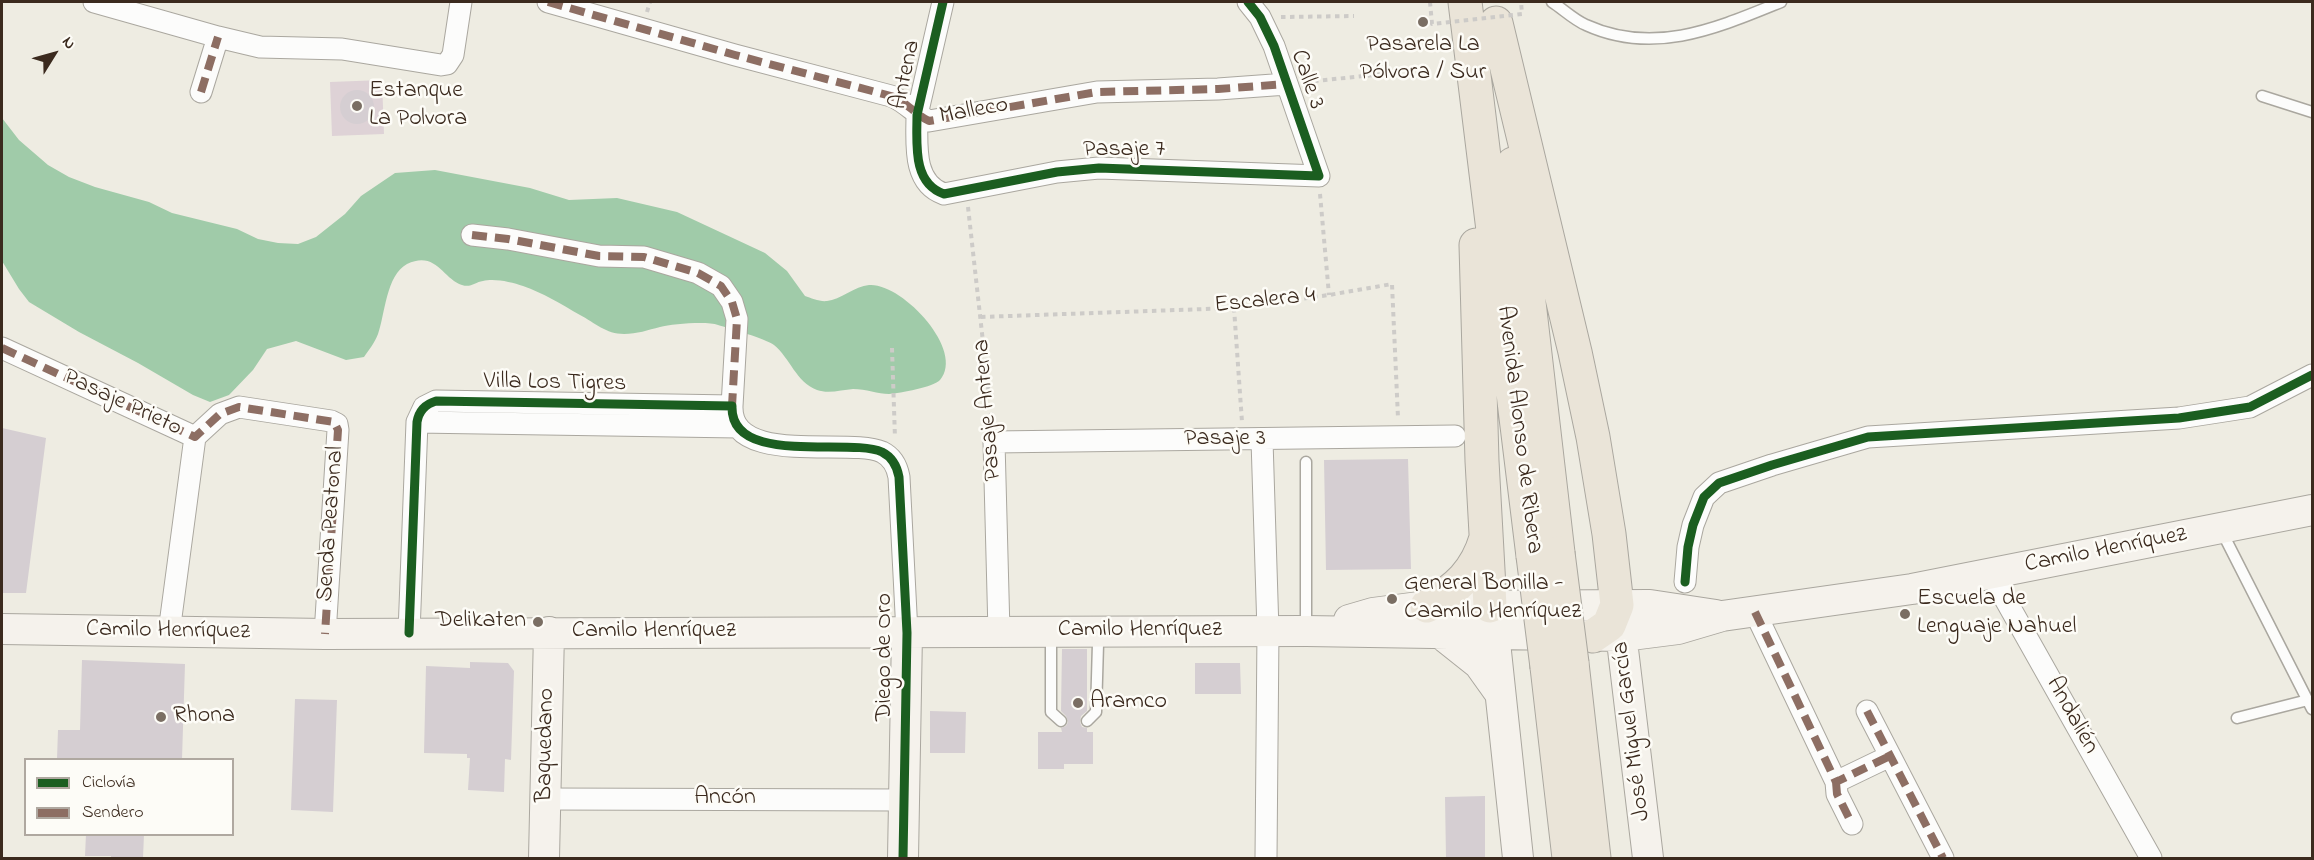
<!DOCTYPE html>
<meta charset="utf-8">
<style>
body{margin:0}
#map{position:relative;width:2314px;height:860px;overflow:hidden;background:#eeece2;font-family:"Indie Flower",sans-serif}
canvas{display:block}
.frame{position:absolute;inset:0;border:3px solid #3b2a1e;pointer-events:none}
.legend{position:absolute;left:24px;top:758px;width:210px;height:78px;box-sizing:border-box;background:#fdfcf7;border:2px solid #afa8a0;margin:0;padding:8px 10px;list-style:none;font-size:18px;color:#3b2a1e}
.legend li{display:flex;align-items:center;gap:12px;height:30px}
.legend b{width:30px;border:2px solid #afa8a0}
.north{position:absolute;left:24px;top:24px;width:60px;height:60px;-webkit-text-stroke:4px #fdfcf7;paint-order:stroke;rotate:53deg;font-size:16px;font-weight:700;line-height:24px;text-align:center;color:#3b2a1e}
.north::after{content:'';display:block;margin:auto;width:21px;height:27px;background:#3b2a1e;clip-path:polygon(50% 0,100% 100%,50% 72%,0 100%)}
</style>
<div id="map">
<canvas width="2314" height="860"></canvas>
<div class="frame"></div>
<ul class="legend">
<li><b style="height:8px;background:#1b5e20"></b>Ciclovía</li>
<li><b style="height:8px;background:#8d6e63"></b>Sendero</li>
</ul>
<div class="north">N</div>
</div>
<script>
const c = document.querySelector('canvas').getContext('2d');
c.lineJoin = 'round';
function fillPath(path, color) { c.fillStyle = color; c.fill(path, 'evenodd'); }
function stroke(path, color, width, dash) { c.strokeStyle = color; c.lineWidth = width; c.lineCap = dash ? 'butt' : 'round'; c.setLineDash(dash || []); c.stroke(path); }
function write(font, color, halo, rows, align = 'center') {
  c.font = font + ' "Indie Flower",sans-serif'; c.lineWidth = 5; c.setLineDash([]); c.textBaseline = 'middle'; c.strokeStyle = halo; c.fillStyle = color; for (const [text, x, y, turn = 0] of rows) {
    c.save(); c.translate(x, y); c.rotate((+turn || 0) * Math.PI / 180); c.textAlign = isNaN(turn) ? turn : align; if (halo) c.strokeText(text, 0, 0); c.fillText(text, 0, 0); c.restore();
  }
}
fillPath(new Path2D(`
 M382,80L384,134L332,136L330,82Z`), '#ded2d6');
fillPath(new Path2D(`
 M2,118L19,140L48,165L69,177L95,187L149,202L172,213L237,229L258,239L278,243L298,244L316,237L345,214L361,196L395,173L435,170L530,188L569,200L617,198L677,212L765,253L787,271L805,296C811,298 820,302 827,301C840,300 855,286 869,285C901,282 966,350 940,380C934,387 900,393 889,394C878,394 866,389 853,389C842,390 828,394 817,390C796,382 790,358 774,345C766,339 729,328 718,325C707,321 672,324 660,327C648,330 637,334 624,334C606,334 595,323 580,315C561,304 543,293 523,286C512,282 494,278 483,281C475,282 471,288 462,285C443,279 436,250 407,264C386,275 385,315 378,334C375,342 369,350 364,357L346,360L296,341L267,349L253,370L229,395L210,402L193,395L138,363L79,332L29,302L19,289L2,261Z`), '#a0cba9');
fillPath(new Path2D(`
 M340 107a17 17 0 1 1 34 0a17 17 0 1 1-34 0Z
 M2,428L46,438L26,593H2Z
 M1408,459L1411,569L1326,570L1324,460Z
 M1062,649H1087V711L1081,716L1080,722L1082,727L1087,728V732H1093V764H1064V769H1038V732H1062L1061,728L1066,726L1068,722L1066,716L1061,711Z
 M82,660L185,664L182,759H57L58,730H80Z
 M470,662L508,663L514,671L511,760L505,759L504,792L468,790L470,758H467V754L424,753L426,666L470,668Z
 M1195,663H1240L1241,694H1195Z
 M295,699L337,700L333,812L291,810Z
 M930,711L966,712L965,753H930Z
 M1485,796V858H1446L1445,797Z
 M86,834H144L143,858H111V856H85Z`), '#d5ced2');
const lane = new Path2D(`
 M1552,2C1563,9 1574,20 1586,25C1654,56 1717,28 1781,2
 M2262,96L2312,112
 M2221,530L2312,709
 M1306,630V462
 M1043,636L1051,644V712L1061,721
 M2237,718L2308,700
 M1087,721L1096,712L1098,644L1105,635`);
const street = new Path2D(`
 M94,2L218,37L260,47L342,49L441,65L447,64L453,55L461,2
 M548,2L735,55L891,96C905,101 915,114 929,121L1097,92L1218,89L1287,84
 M943,2L917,115C917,143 912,183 944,194L1057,172L1099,168L1319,176L1274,46L1260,17L1248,2
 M201,92L218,37
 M472,235L508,239L599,256L644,257L698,273L721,286L732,302L737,319L732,406
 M2,348L195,437
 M417,422L738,427
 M195,437L220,414L239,407L331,421L337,424L338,430L325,634
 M1262,440L1268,631L1266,858
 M1991,574L2151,858
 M1685,582L1688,547L1693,525L1704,497L1719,483L1772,465L1868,437L2179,418L2250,407L2312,375
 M1755,612L1836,782L1890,756
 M169,632L195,437
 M999,632L994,442L1455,436
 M409,633L417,422L424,407L436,401L732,406C730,467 849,437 882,452C892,457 897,466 899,477L907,633
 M1867,711L1943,858
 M1836,782L1837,794L1852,824
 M545,799L904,800`);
const secondary = new Path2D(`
 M1492,614L1518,858
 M1619,616L1648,858
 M1349,620L1373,613L1427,606L1650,605L1716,615
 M2,629L325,634L1306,631L1623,636L1678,629L1722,616L1912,589L2312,510
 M1440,633L1479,664L1499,692
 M544,858L549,632
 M903,858L907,633`);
const highway = new Path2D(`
 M1465,2L1533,556
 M1496,23L1575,352L1593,437L1609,534L1617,605L1609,625L1593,636
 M1513,164L1558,553
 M1476,245L1482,461L1490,606
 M1427,606C1457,589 1476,572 1486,538
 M1572,663L1594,858
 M1547,667L1569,858`);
stroke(lane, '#aaa79f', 13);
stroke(street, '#aaa79f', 23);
stroke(secondary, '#aaa79f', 32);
stroke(highway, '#aaa79f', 35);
stroke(new Path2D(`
 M647,12L650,2
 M1281,17L1354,16
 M1305,82L1384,74
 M1320,194L1329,295
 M968,207L992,423
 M1234,308L1242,422
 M981,317L1234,308L1329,295L1392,284L1398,418
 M892,348L895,438`), '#cdcbc8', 4, [4.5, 4.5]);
stroke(lane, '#fcfcfb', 10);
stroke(street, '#fcfcfb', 21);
stroke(secondary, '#f5f2ec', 30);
stroke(highway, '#eae4d8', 33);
const highwayBridge = new Path2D(`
 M1558,553L1572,663
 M1533,556L1547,667`);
stroke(highwayBridge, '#aaa79f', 35, []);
stroke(new Path2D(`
 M1430,2L1432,24L1522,14L1521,2`), '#cdcbc8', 4, [4.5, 4.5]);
stroke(highwayBridge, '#eae4d8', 33);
stroke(new Path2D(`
 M548,2L735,55L891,96C905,101 915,114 929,121L1097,92L1218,89L1287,84
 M201,92L218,37
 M472,235L508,239L599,256L644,257L698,273L721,286L732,302L737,319L732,406
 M2,348L195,437L220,414L239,407L334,422L338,430L325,634
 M1755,612L1836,782L1890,756
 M1867,711L1943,858
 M1836,782L1837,794L1852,824`), '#8d6e63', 8, [15, 8]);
stroke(new Path2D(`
 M943,2L917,115C917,143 912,183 944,194L1057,172L1099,168L1319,176L1274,46L1260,17L1248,2
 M1685,582L1688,547L1693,525L1704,497L1719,483L1772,465L1868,437L2179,418L2250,407L2312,375
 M409,633L417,422C419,410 426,404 436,401L732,406C730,467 849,437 882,452C892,457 897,466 899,477L907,633L903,858`), '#1b5e20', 9);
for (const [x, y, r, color] of [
 [1423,22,6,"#7a6e63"],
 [357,106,6,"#7a6e63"],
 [1392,599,6,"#7a6e63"],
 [1905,614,6,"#7a6e63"],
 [538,622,6,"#7a6e63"],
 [1078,703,6,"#7a6e63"],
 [161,717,6,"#7a6e63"]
]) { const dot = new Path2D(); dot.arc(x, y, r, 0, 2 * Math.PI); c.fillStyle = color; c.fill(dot); stroke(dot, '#fdfcf7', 2); }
write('24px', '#3b2a1e', '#fdfcf7', [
 ["Pasarela La",1423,46,"center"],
 ["Pólvora / Sur",1423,74,"center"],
 ["Estanque",369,92],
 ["La Polvora",369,120],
 ["General Bonilla -",1404,585],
 ["Caamilo Henríquez",1404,613],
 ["Escuela de",1917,600],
 ["Lenguaje Nahuel",1917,628],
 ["Delikaten",526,622,"right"],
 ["Aramco",1090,703],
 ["Rhona",173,717]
], 'left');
write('24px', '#3b2a1e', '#fdfcf7', [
 ["Antena",907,75,-78],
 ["Calle 3",1306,80,71],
 ["Malleco",974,112,-10],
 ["Pasaje 7",1124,151],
 ["Escalera 4",1265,302,-6],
 ["Villa Los Tigres",555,384,1],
 ["Pasaje Prieto",122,404,25],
 ["Pasaje Antena",989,410,-95],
 ["Avenida Alonso de Ribera",1518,430,83],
 ["Pasaje 3",1225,440],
 ["Senda Peatonal",332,524,-86],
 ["Camilo Henríquez",2106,551,-11],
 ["Camilo Henríquez",1140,631],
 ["Camilo Henríquez",168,632,1],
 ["Camilo Henríquez",654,632],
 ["Diego de Oro",886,657,-90],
 ["Andalién",2071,716,61],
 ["José Miguel García",1633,731,-97],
 ["Baquedano",547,745,-89],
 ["Ancón",725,799]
]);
</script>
